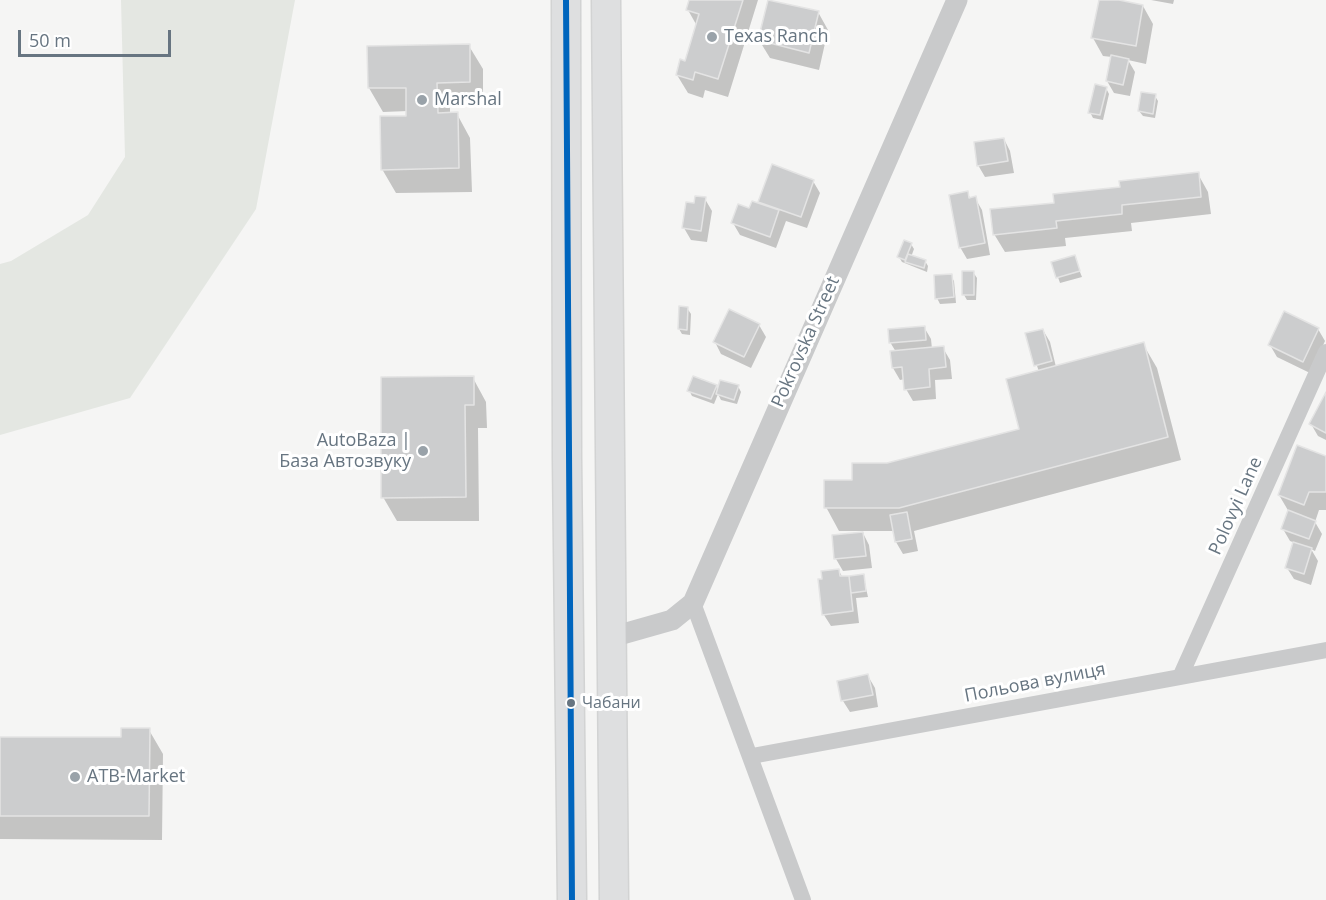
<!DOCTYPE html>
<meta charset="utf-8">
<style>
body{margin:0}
#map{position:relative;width:1326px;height:900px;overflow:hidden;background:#f5f5f4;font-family:"Open Sans",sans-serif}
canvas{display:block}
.scale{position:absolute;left:18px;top:30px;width:153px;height:27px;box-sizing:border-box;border:3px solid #677581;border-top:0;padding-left:8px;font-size:18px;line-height:21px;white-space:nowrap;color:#677581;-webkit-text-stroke:4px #fff;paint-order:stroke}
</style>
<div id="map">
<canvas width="1326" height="900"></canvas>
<div class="scale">50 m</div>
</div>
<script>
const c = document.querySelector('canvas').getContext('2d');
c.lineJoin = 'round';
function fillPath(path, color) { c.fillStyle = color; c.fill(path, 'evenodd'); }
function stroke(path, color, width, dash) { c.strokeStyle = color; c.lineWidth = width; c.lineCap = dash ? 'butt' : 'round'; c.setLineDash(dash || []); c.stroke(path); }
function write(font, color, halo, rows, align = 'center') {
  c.font = font + ' "Open Sans",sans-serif'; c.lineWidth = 6; c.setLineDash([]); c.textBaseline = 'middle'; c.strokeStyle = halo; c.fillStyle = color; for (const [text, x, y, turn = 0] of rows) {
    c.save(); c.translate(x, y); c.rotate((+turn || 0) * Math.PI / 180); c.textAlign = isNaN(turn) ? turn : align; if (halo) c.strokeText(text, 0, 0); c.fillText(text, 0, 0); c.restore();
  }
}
fillPath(new Path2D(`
 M121,0H295L256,209L130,398L0,435V264L11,261L88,215L125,157Z`), '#e4e7e2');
fillPath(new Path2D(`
 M689,0H758L728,97L705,90L703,98L688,93L677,75L686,62L697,26L688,10Z
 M1100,0L1143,6L1153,24L1146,64L1128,60L1135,72L1130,96L1114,93L1107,81L1112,57L1103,56L1093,38Z
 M1151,0H1174L1173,4Z
 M818,12L828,30L819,70L770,58L759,40Z
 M469,46L483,69V106H450V114H457L470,138L472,192L396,193L382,169L408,117V111L383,112L369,88Z
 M1106,88L1109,94L1103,120L1093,118L1090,112Z
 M1155,96L1158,101L1155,118L1143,116L1139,111Z
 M1004,139L1010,151L1014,173L985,177L978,165Z
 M773,166L813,181L820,193L807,228L786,221L776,248L740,235L733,223L759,205Z
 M1198,174L1208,192L1211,214L1131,223L1132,231L1065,238L1066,246L1005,252L994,234L1056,204Z
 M967,193L971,199L975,198L982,210L990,255L967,259L960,247Z
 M705,199L712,211L707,242L691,240L684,228L695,205Z
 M911,244L914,249L911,257L925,261L928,266L927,272L902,262L899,257Z
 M1074,257L1082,277L1060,283L1053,263Z
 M973,272L977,278L976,300H967L964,295Z
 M951,276L954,281L956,303L940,304L937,298Z
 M687,308L691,314L690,335L682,334L679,329Z
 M759,325L766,337L751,368L721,354L715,342Z
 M924,327L931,339L932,349L943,348L950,360L952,379L935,380L936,399L913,401L906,389L905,379L900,380L893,368L896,352L890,342Z
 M1318,329L1325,341L1310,373L1277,357L1270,345Z
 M1043,330L1050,342L1056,367L1143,344L1157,368L1181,460L914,531L918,551L903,554L896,542L894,531H839L826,507L853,481L888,465L1021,430L1039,372L1027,334Z
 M473,378L486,402L487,428H478L479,521H397L383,497Z
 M716,386L718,391L738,386L741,392L737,404L721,400L718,394L714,404L692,396L689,390Z
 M1326,395V440L1318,436L1311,424Z
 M1326,458V510H1319L1315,522L1322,534L1315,551L1311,549L1318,561L1311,585L1294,579L1287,568L1295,543L1290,541L1283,529L1289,512L1279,495Z
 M863,533L869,545L872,568L843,571L836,559L833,537Z
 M839,571L843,578L863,575L868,597L856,598L859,623L831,626L824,615Z
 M868,676L875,688L878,707L850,712L843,701Z
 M149,730L163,754L162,840L0,839V739H122Z`), '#0003');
const building = new Path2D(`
 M689,0H743L718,79L695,72L693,80L676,75L680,59L685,61L699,14L686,10Z
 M768,0L819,11L809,53L758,40Z
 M1099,0H1119L1143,5L1136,46L1091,38Z
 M470,44V82L437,83L438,113L458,112L459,168L381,170L380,116H406V88H368L367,46Z
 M1111,55L1129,59L1123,85L1106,81Z
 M1095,84L1107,87L1100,115L1088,113Z
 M1141,92L1156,94L1153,114L1138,111Z
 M1004,138L1008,161L977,166L974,142Z
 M772,164L814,180L801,217L758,202Z
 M1199,172L1201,197L1122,205V214L1056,221L1057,228L993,235L990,209L1054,203L1053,194L1120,187L1119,181Z
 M968,191L969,198L976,196L985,243L959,248L949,195Z
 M695,196L706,197L701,231L682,228L686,202L694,203Z
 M752,201L779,210L770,237L731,223L738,204L749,208Z
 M904,240L912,243L905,260L897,257Z
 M908,254L926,260L924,268L905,262Z
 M1075,255L1080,271L1056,278L1051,262Z
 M962,271H974V295H962Z
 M952,274L954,297L935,299L934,275Z
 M679,306L688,307L687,330L678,329Z
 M729,309L760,324L744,357L713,342Z
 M1284,311L1319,328L1303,362L1268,345Z
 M925,326L926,340L889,343L888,329Z
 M1043,329L1052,361L1034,366L1025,333Z
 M1144,342L1168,437L899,508H824V480H852V463H887L1019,429L1006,379Z
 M944,346L946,367L929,369L930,387L904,390L902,367L892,368L890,351Z
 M474,376V405H465L466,497L381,498V377Z
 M693,376L717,385L711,399L687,391Z
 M720,380L739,385L734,400L716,394Z
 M1326,392V433L1309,424Z
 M1297,445L1326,456V492H1309L1304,505L1278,495Z
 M1288,510L1316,521L1309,539L1281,529Z
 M907,512L912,539L895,542L890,515Z
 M863,532L866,556L834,559L832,535Z
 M1293,542L1312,548L1304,574L1285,568Z
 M839,569L840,576H849L853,611L822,615L818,579H822L821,571Z
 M864,574L866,591L851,593L849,576Z
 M868,674L873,695L841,701L837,681Z
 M121,728H150L149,816H0V737H121Z`);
fillPath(building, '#cccdce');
stroke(building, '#e4e4e4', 1.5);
const trunk = new Path2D(`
 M566,0L567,459L572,900
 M606,0L614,900`);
stroke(trunk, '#d2d3d3', 31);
stroke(new Path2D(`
 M693,603L803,900
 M1181,675L1326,352
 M752,756L1326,650`), '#c9cacb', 16);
stroke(new Path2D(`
 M612,637L672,620L693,603L957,0`), '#c9cacb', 21);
stroke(trunk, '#dedfe0', 28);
stroke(new Path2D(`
 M566,0L572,900`), '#0065bd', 6);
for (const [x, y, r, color] of [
 [712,37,6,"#99a2a9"],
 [422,100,6,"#99a2a9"],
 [423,451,6,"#99a2a9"],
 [571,703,5,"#677581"],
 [75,777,6,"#99a2a9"]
]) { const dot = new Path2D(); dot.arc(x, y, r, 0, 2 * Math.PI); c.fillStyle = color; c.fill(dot); stroke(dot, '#fff', 2); }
write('16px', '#677581', '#fff', [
 ["Чабани",582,703]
], 'left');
write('18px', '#677581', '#fff', [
 ["Texas Ranch",724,37],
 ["Marshal",434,100],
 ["AutoBaza |",411,441,"right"],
 ["База Автозвуку",411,462,"right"],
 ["ATB-Market",87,777]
], 'left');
write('18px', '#677581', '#fff', [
 ["Pokrovska Street",806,342,-66],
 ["Polovyi Lane",1236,506,-66],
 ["Польова вулиця",1035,683,-11]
]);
</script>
